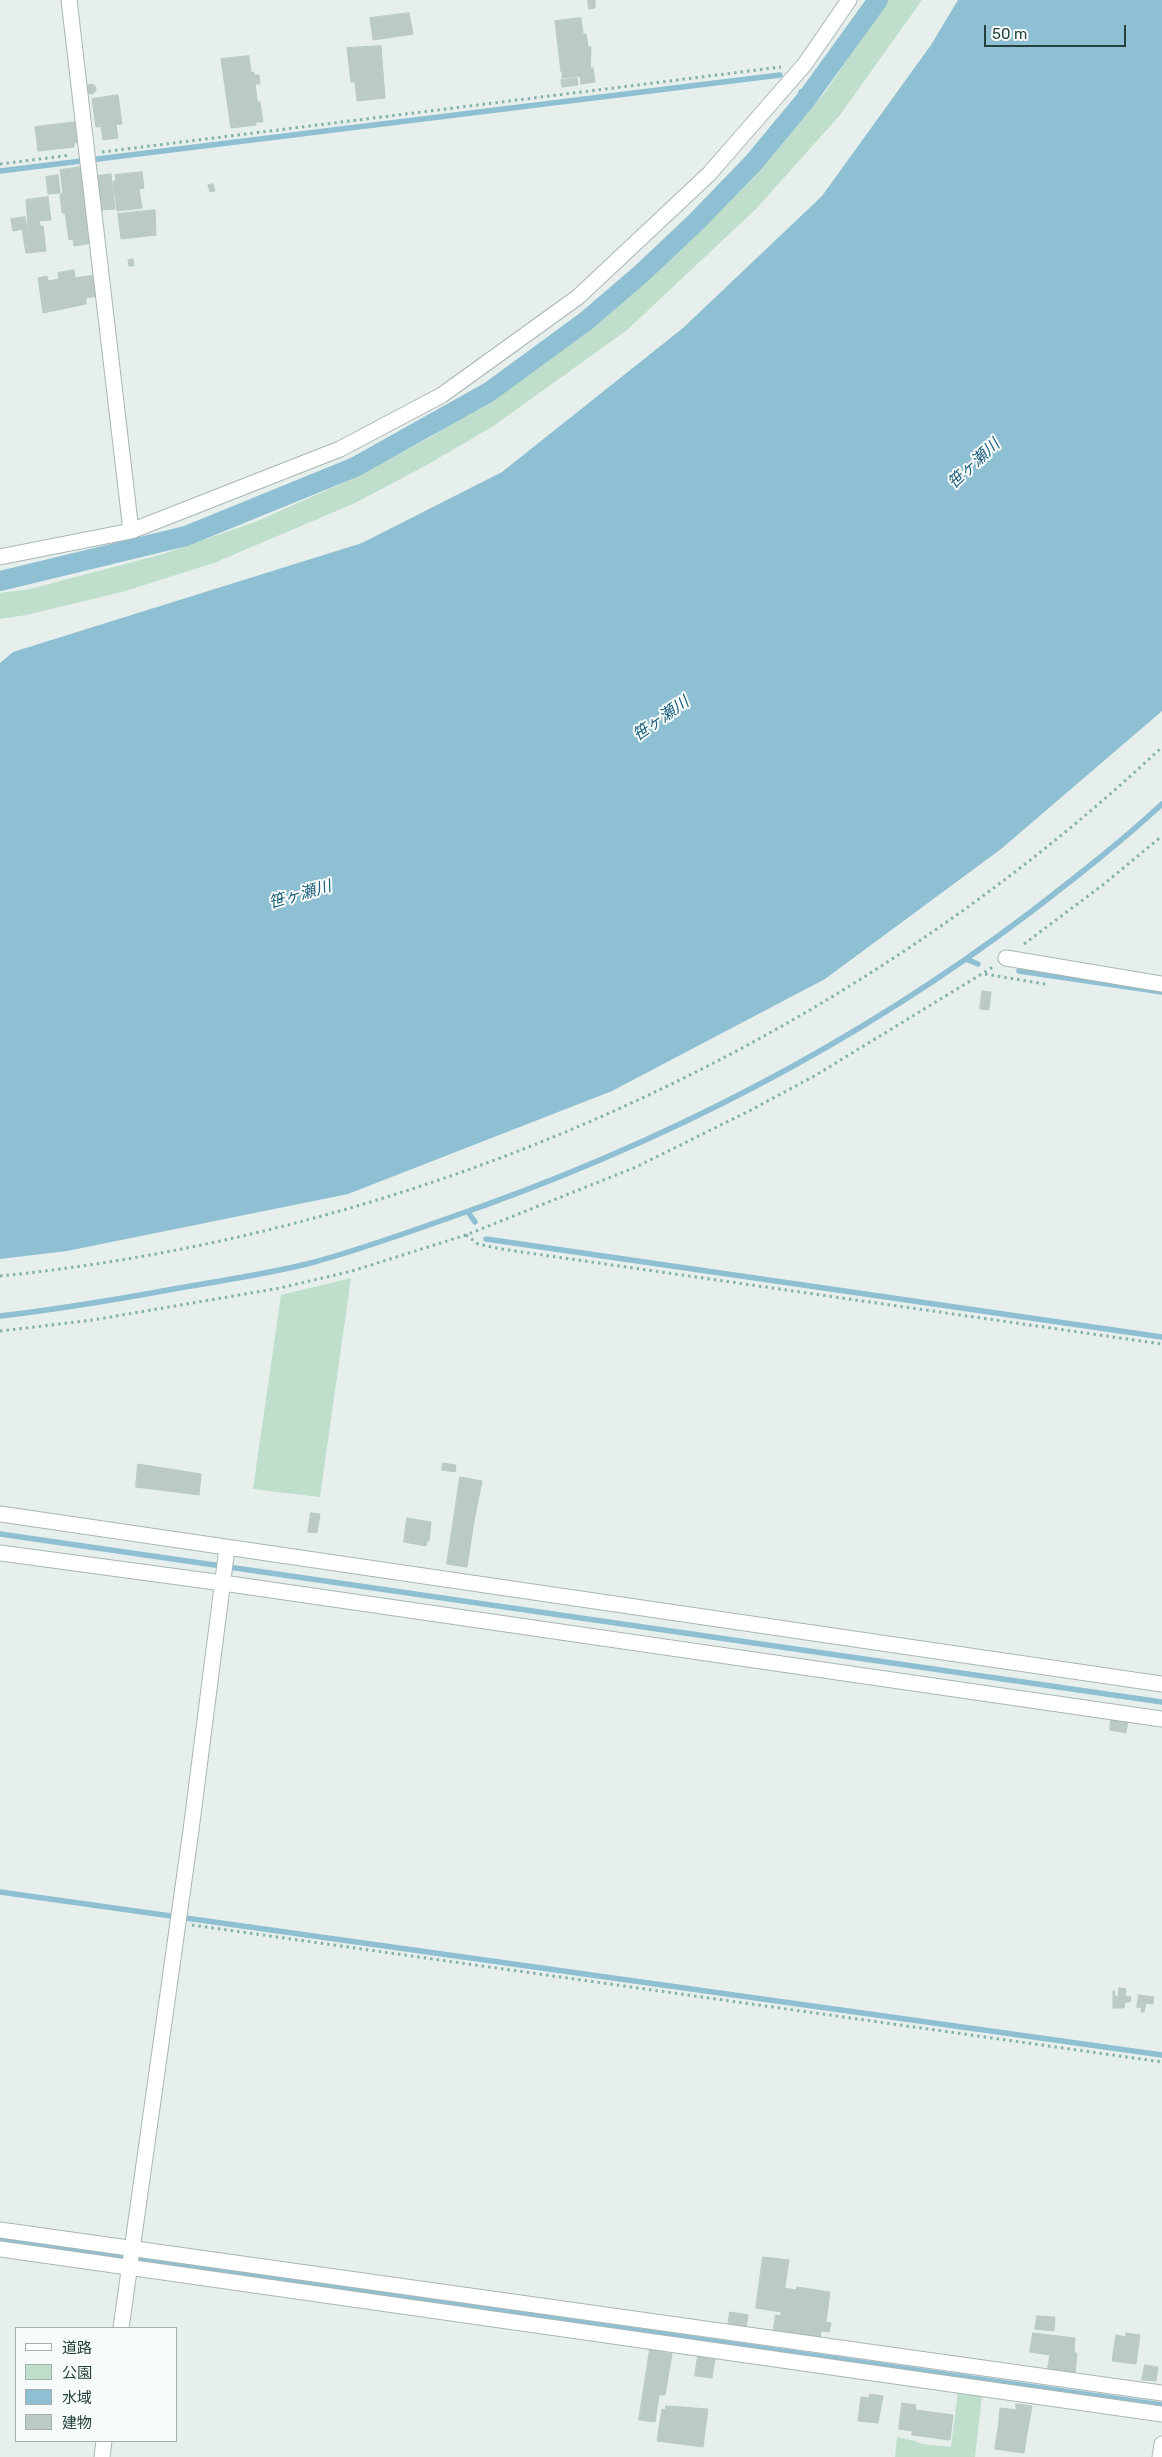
<!DOCTYPE html>
<meta charset="utf-8">
<style>
body{margin:0}
#map{position:relative;width:1162px;height:2457px;overflow:hidden;background:#e6efec;font-family:Rubik,"Noto Sans JP",sans-serif}
canvas{display:block}
.legend{position:absolute;left:15px;top:2327px;width:162px;height:115px;box-sizing:border-box;background:#f7fbf9;border:1px solid #a3b1ae;margin:0;padding:6px 9px;list-style:none;font-size:15px;color:#24413d}
.legend li{display:flex;align-items:center;gap:10px;height:25px}
.legend b{width:25px;border:1px solid #a3b1ae}
.scale{position:absolute;left:984px;top:25px;width:142px;height:22px;box-sizing:border-box;border:2px solid #24413d;border-top:0;padding-left:6px;font-size:15px;line-height:18px;white-space:nowrap;color:#24413d;-webkit-text-stroke:4px #f7fbf9;paint-order:stroke}
</style>
<div id="map">
<canvas width="1162" height="2457"></canvas>
<ul class="legend">
<li><b style="height:6px;background:#fff"></b>道路</li>
<li><b style="height:14px;background:#bfdfcc"></b>公園</li>
<li><b style="height:14px;background:#8ebfd3"></b>水域</li>
<li><b style="height:14px;background:#bbcac5"></b>建物</li>
</ul>
<div class="scale">50 m</div>
</div>
<script>
const c = document.querySelector('canvas').getContext('2d');
c.lineJoin = 'round';
function fillPath(path, color) { c.fillStyle = color; c.fill(path, 'evenodd'); }
function stroke(path, color, width, dash) { c.strokeStyle = color; c.lineWidth = width; c.lineCap = dash ? 'butt' : 'round'; c.setLineDash(dash || []); c.stroke(path); }
function write(font, color, halo, rows, align = 'center') {
  c.font = font + ' Rubik,"Noto Sans JP",sans-serif'; c.lineWidth = 4; c.setLineDash([]); c.textBaseline = 'middle'; c.strokeStyle = halo; c.fillStyle = color; for (const [text, x, y, turn = 0] of rows) {
    c.save(); c.translate(x, y); c.rotate((+turn || 0) * Math.PI / 180); c.textAlign = isNaN(turn) ? turn : align; if (halo) c.strokeText(text, 0, 0); c.fillText(text, 0, 0); c.restore();
  }
}
fillPath(new Path2D(`
 M887,0H922L840,115L756,209L627,330L492,427L425,466L355,503L214,563L122,592L26,615L0,619V593L30,589L163,554L255,522L343,483L429,438L504,390L636,289L750,180L826,91Z
 M351,1278L320,1497L253,1489L281,1295Z
 M958,2392L982,2396L975,2457H895L897,2437L915,2441L922,2444L951,2447Z`), '#bfdfcc');
fillPath(new Path2D(`
 M958,0H1162V711L1001,849L825,979L612,1091L348,1194L67,1251L0,1259V663L13,652L362,543L502,472L683,328L822,196L931,45Z`), '#8ebfd3');
stroke(new Path2D(`
 M801,92L807,98
 M0,171L780,75
 M966,959L978,964
 M1019,971L1162,992
 M468,1212L475,1222
 M486,1239L1162,1337
 M0,1316C60,1309 120,1299 179,1288C222,1281 265,1274 307,1264C353,1252 398,1236 443,1220C654,1148 854,1046 1032,911C1076,877 1121,842 1162,804
 M0,1534L1162,1702
 M0,1892L1162,2055
 M0,2240L1162,2405`), '#8ebfd3', 5.5);
stroke(new Path2D(`
 M0,581L186,536L355,467L489,392L586,321L642,273L696,222L754,162L807,98L878,0`), '#8ebfd3', 20);
const building = new Path2D(`
 M588,0H595V8L589,9Z
 M409,13L413,34L373,40L370,18Z
 M581,18L583,34H586L588,47H591L590,69L561,72L555,21Z
 M381,46L385,98L357,101L355,82H351L347,48Z
 M249,56L251,73L254,72V75H259L260,84H255L258,106L253,107L256,125L231,128L221,59Z
 M593,68L595,82L581,84L579,70Z
 M579,70L580,76L562,78V72Z
 M577,78L578,85L562,87L561,80Z
 M86 89a5 5 0 1 1 10 0a5 5 0 1 1-10 0Z
 M118,95L122,124L96,127L92,99Z
 M258,102H260L263,122H256L254,107L258,106Z
 M76,122L79,142L74,143V147L38,151L35,127Z
 M116,125L118,138L103,140L101,127Z
 M82,167L92,243L74,246L73,239L69,240L65,213H62L60,194L63,193L60,170Z
 M142,172L144,188L139,189L142,208L117,211L113,181H116L115,175Z
 M111,174L115,209L102,210L98,176Z
 M58,175L60,193L48,194L46,177Z
 M213,184L215,191L210,192L208,185Z
 M48,197L51,220L39,221L40,226H43L46,251L26,253L22,229L28,228L26,200Z
 M155,210L156,235L121,239L118,214Z
 M25,217L27,228L13,231L11,219Z
 M133,259L134,266H129L128,260Z
 M74,270L75,278L94,275L97,296L86,298V304L43,313L38,278L47,276L48,281L59,279L58,273Z
 M982,991L991,992L989,1010L980,1009Z
 M443,1463L456,1465L455,1472L442,1470Z
 M138,1464L201,1474L199,1495L136,1487Z
 M460,1477L482,1481L474,1521L454,1518Z
 M311,1513L320,1514L317,1533L308,1532Z
 M407,1518L431,1522L429,1541H427L426,1546L404,1542Z
 M454,1518L474,1521L467,1567L447,1564Z
 M1111,1719L1128,1721L1126,1733L1110,1730Z
 M1119,1988L1126,1989L1125,1996L1131,1997L1130,2002H1125L1124,2008H1113V1991H1115L1114,1996H1118Z
 M1139,1995L1154,1997L1153,2004L1146,2003L1144,2012H1141L1142,2008L1137,2007Z
 M763,2257L789,2260L781,2312L756,2308Z
 M797,2287L830,2292L826,2322L781,2315L785,2288L796,2290Z
 M730,2312L748,2315L746,2329L728,2326Z
 M776,2315L831,2323L829,2332L821,2331L820,2340L773,2332Z
 M1037,2316L1055,2317L1054,2331L1035,2329Z
 M1033,2333L1075,2338L1074,2353H1077L1075,2375L1047,2372L1050,2355L1030,2352Z
 M1126,2333L1140,2335L1136,2364L1112,2361L1116,2335L1126,2337Z
 M650,2349L672,2354L665,2395H659L655,2422L639,2420Z
 M698,2356L715,2358L712,2378L695,2376Z
 M1145,2365L1158,2367L1156,2381L1142,2380Z
 M870,2394L883,2396L878,2423L858,2421L861,2397L869,2398Z
 M902,2403L916,2405L913,2431L899,2429Z
 M1016,2404L1032,2406L1027,2434L998,2430L1000,2408L1016,2410Z
 M666,2406L708,2409L703,2447L657,2441L662,2409L665,2410Z
 M916,2410L953,2415L950,2440L912,2435Z
 M998,2430L1027,2434L1024,2453L995,2449Z`);
fillPath(building, '#bbcac5');
stroke(building, '#b8c9c4', 1);
const street = new Path2D(`
 M69,0L131,531
 M0,557L131,531L340,449L442,395L578,297L709,174L805,64L849,0
 M1006,958L1162,984
 M0,1514L1162,1684
 M0,1553L223,1583L1162,1719
 M0,2230L1162,2393
 M0,2249L1162,2414
 M121,2328L191,1830L227,1548
 M102,2457L104,2441
 M1160,2457L1162,2444`);
stroke(street, '#a8b7b4', 17);
stroke(new Path2D(`
 M102,152L781,67
 M0,164L71,155
 M1024,944L1104,884L1162,836
 M985,974L1045,984
 M466,1235L478,1244L501,1249L1162,1344
 M0,1276C430,1233 847,1043 1162,747
 M0,1331L93,1320L280,1288L352,1271L466,1235L636,1167L751,1110L816,1075L993,967
 M192,1925L1162,2062`), '#86b2aa', 3, [2.5, 4]);
stroke(street, '#fff', 15);
write('italic 16px', '#1d617e', '#f7fbf9', [
 ["笹ヶ瀬川",974,464,-43],
 ["笹ヶ瀬川",661,719,-35],
 ["笹ヶ瀬川",300,895,-16]
]);
</script>
